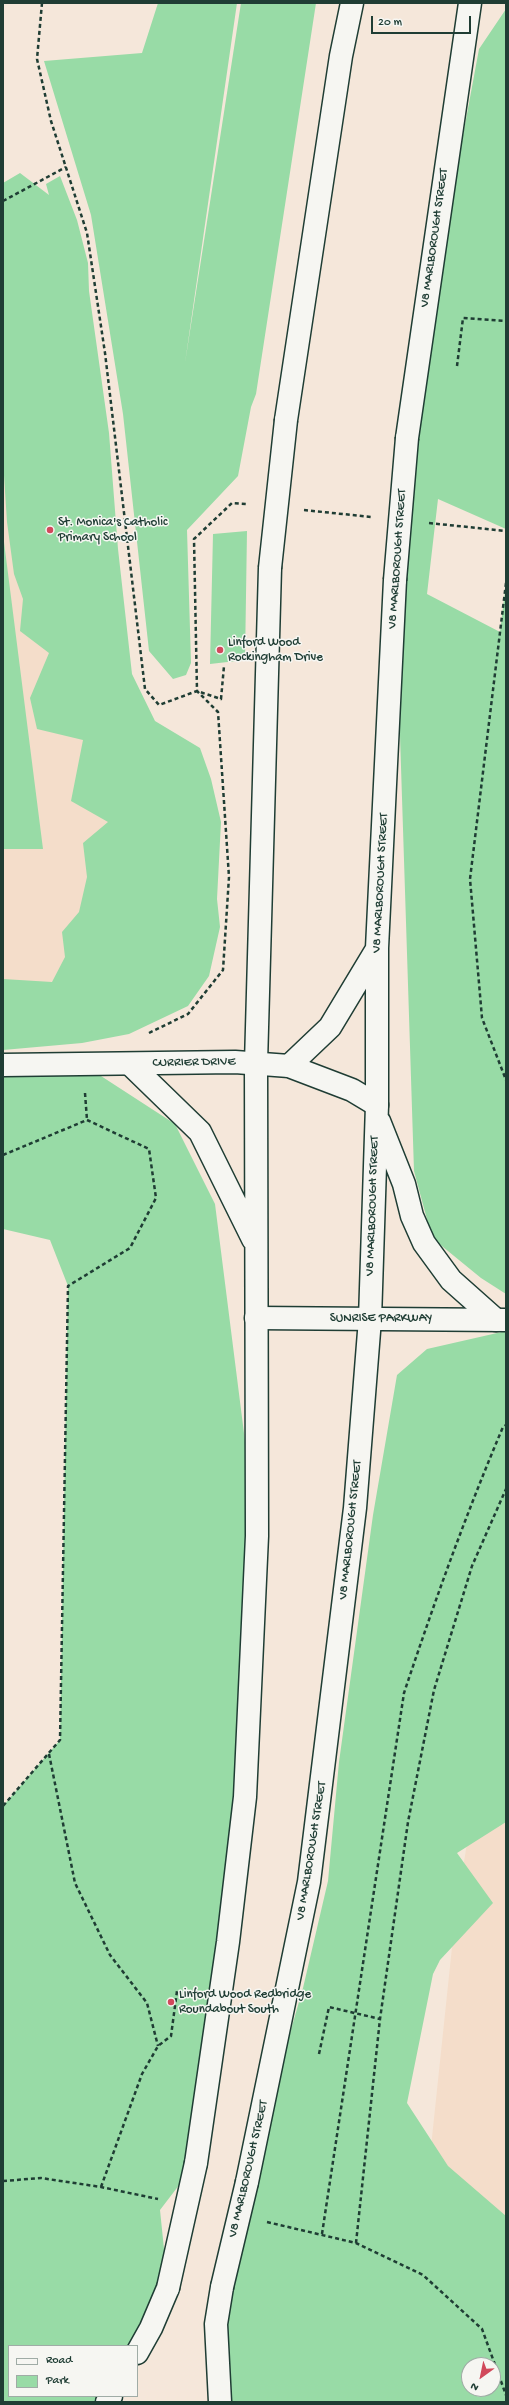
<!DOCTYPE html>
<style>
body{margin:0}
#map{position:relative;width:509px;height:2405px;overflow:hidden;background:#f5e7da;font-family:"Gochi Hand",sans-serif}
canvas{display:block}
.frame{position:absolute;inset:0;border:4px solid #1f3d34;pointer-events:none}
.legend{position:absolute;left:8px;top:2345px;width:130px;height:52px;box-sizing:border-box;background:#f6f6f2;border:1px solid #a0aca6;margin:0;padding:5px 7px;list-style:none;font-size:12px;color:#1f3d34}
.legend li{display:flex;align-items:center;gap:8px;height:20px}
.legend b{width:20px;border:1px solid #a0aca6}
.north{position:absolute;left:461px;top:2357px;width:40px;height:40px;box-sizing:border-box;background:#f6f6f2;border:1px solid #a0aca6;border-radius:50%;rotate:213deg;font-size:11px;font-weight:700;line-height:16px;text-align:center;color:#1f3d34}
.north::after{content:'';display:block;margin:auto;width:14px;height:18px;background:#d1495b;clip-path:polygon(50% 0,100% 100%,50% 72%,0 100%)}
.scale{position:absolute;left:371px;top:16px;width:100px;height:18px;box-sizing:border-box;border:2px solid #1f3d34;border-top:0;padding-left:5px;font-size:12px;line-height:14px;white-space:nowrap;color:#1f3d34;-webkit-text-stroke:3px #f6f6f2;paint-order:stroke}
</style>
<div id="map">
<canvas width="509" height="2405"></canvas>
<div class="frame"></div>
<ul class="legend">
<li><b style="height:5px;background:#f6f6f2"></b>Road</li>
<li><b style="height:11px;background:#98dba6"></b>Park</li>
</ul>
<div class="north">N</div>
<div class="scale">20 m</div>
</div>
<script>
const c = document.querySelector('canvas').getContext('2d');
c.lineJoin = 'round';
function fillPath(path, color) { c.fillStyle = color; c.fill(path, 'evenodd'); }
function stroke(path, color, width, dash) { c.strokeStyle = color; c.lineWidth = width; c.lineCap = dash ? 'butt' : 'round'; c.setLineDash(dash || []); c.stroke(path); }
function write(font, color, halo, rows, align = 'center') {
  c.font = font + ' "Gochi Hand",sans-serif'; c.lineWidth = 3; c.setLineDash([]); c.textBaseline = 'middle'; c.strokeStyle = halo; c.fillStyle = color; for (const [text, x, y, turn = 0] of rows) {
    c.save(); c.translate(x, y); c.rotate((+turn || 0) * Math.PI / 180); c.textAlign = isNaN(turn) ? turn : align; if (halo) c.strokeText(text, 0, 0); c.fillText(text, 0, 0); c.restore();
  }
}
fillPath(new Path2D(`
 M3,221L156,994L3,1037Z
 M506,1636V2283L425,2204L455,1919L494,1672Z`), '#f4ddca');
fillPath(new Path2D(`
 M158,3H237L185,363L241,3H316L256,394L251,407L238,476L187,530L191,663L186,675L173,679L149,651L123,414L91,215L44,61L142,53Z
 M506,9V529L438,499L427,594L500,632L506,583V1294L481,1278L432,1238L414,1171L395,580L407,438L479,49Z
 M20,173L49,195L46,184L60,176L77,220L88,263L89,291L109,433L118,549L132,674L155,721L200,748L211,779L221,822L217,899L220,927L209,976L188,1006L129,1034L82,1043L3,1050V979L52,982L65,957L62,932L79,912L87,877L83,843L108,822L71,801L83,740L37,729L30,698L49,653L20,631L23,599L14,574L7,522L3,460V183Z
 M247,531L245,660L210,664L213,534Z
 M3,534L43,849H3Z
 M3,1065H84L175,1124L215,1204L257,1536L245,1797L196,2163L160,2210L168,2288L137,2346H9V2396H111L107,2402H3V1806L60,1740L68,1286L50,1240L3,1229Z
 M506,1331V1822L457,1853L493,1903L440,1960L433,1974L407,2103L448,2166L506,2216V2402H220L222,2287L247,2182L303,1988L328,1881L339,1762L373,1515L397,1375L427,1349ZM469,2365H493V2389H469Z`), '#98dba6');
const minor = new Path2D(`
 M3,1065L235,1062L289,1066L352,1090L377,1105
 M256,1318L506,1320`);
const major = new Path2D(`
 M286,420L341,56L352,3
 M407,438L470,3
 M130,1064L200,1132L253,1239
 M289,1066L330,1027L377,949
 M379,1121L404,1184L412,1216L424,1243L451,1280L496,1320
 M196,2163L228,1942L245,1797L257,1536L256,1063L270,568
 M247,2182L309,1882L355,1508L370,1319L377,1105V948L395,580
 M137,2353L151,2328L168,2288
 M107,2402L111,2396
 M220,2402L216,2324L222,2287`);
stroke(minor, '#1f3d34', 25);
stroke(major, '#1f3d34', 25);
stroke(new Path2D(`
 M42,3L37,59L51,121L87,233L105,353L145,689L159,705L197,691L221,699L224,666
 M3,201L66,167
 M457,366L463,318L506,321
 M304,510L371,517
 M429,523L506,531
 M506,583L470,879L482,1018L506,1080
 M149,1033L188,1014L223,970L229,877L218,712L197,691L194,539L232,503L247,504
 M85,1093L87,1120
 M3,1155L87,1120L149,1149L156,1198L130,1248L68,1286L60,1740L3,1806
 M49,1754L75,1883L110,1955L147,2003L158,2046
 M319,2054L329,2007L380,2019
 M3,2181L41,2178L101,2187L158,2199
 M101,2187L142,2074L158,2046L171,2036L177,1991
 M267,2222L356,2243L423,2275L482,2329L506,2395
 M322,2234L404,1693C434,1603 466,1514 503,1427L506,1425
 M356,2243L380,2019L408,1822L434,1690L472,1566L506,1489`), '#1f3d34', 2.5, [4, 3]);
stroke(minor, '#f6f6f2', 22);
stroke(major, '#f6f6f2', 22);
const majorBridge = new Path2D(`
 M270,568L286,420
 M395,580L407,438
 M222,2287L247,2182
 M168,2288L196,2163`);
stroke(majorBridge, '#1f3d34', 25, []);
stroke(majorBridge, '#f6f6f2', 22);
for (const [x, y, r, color] of [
 [50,530,4,"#d1495b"],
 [220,650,4,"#d1495b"],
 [171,2002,4,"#d1495b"]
]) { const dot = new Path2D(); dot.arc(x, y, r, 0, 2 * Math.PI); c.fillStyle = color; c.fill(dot); stroke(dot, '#f6f6f2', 1.5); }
write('13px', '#1f3d34', '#f6f6f2', [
 ["V8 MARLBOROUGH STREET",435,238,-82],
 ["V8 MARLBOROUGH STREET",398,559,-86],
 ["V8 MARLBOROUGH STREET",381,883,-87],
 ["CURRIER DRIVE",194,1063,-1],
 ["V8 MARLBOROUGH STREET",373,1206,-88],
 ["SUNRISE PARKWAY",381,1319],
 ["V8 MARLBOROUGH STREET",351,1530,-84],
 ["V8 MARLBOROUGH STREET",312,1851,-81],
 ["V8 MARLBOROUGH STREET",249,2169,-77]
]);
write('13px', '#1f3d34', '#f6f6f2', [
 ["St. Monica's Catholic",58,523],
 ["Primary School",58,538],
 ["Linford Wood",228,643],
 ["Rockingham Drive",228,658],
 ["Linford Wood Redbridge",179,1995],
 ["Roundabout South",179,2010]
], 'left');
</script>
